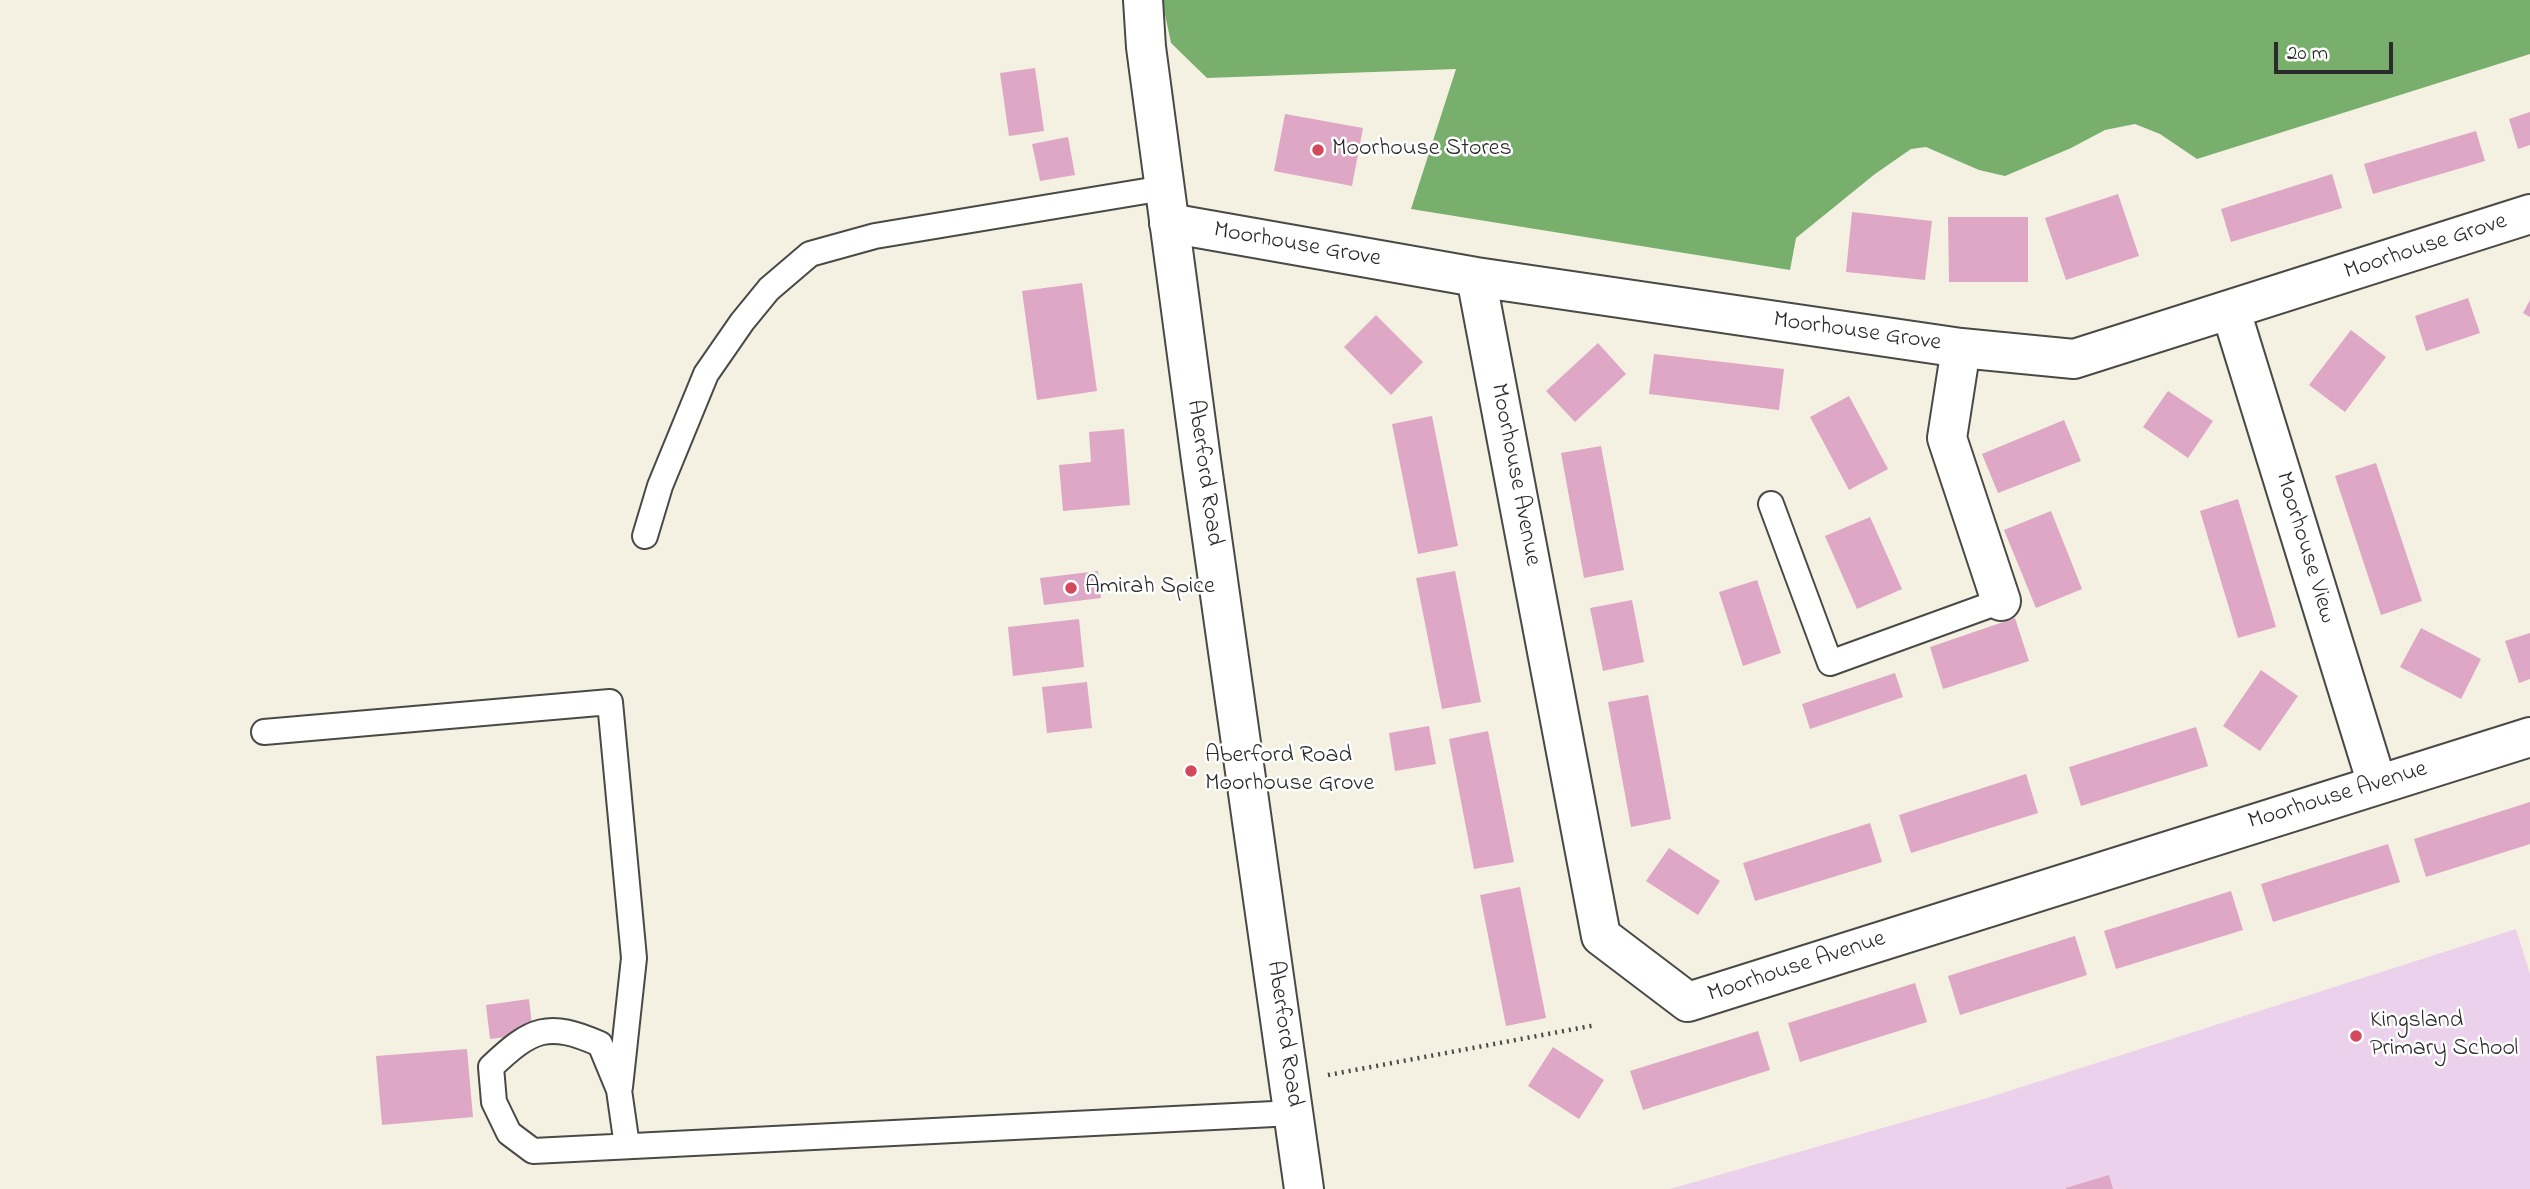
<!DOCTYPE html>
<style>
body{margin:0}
#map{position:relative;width:2530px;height:1189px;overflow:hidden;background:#f4f1e2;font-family:"Indie Flower",sans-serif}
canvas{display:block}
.scale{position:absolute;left:2274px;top:42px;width:119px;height:32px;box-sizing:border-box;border:4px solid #2b2b2b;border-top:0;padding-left:9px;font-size:21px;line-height:24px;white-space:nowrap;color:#2b2b2b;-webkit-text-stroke:5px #fff;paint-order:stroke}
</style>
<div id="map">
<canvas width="2530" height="1189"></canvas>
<div class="scale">20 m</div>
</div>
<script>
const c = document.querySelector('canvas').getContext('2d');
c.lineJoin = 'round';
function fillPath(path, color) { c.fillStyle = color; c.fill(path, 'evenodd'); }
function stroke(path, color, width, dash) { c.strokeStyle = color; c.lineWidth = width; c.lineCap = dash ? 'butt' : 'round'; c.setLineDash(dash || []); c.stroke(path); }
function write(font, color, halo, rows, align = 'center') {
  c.font = font + ' "Indie Flower",sans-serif'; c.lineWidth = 5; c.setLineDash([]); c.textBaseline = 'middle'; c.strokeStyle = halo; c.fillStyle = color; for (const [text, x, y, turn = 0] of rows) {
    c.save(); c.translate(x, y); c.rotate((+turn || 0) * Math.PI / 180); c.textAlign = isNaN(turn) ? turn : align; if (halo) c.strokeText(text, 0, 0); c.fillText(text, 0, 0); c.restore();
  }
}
fillPath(new Path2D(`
 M2516,929L2530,974V1189H1670L1987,1098Z`), '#ebd1eb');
fillPath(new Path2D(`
 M1162,0H2530V54L2197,159L2160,134L2135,124L2105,130L2071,148L2005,176L1979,170L1926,147L1911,149L1875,174L1796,238L1790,270L1411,209L1456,69L1207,78L1171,43Z`), '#79af6c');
fillPath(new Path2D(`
 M1035,68L1044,131L1009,136L1000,73Z
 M2530,112V145L2518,149L2509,119Z
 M1285,114L1363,128L1352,186L1274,171Z
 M2476,131L2485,161L2373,194L2364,164Z
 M1068,137L1075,175L1040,181L1032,144Z
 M2332,174L2342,208L2231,242L2221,209Z
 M2118,194L2139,256L2066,280L2045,218Z
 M1852,212L1932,221L1925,280L1846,272Z
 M1948,217H2028V282H1949Z
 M1082,283L1097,391L1037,400L1022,291Z
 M2468,298L2480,333L2426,351L2415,316Z
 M2530,300V317L2523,313Z
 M1376,315L1423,362L1391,395L1344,347Z
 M2351,330L2386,357L2345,412L2309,385Z
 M1598,343L1626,374L1575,422L1546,391Z
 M1654,354L1784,369L1779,410L1649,394Z
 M2168,391L2213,421L2188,458L2143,427Z
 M1849,396L1888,469L1849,490L1810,417Z
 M1432,416L1458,546L1418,554L1392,424Z
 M2064,420L2081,461L1998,493L1982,454Z
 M1124,429L1130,505L1063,511L1059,465L1091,462L1089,432Z
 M1601,446L1624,570L1584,578L1561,453Z
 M2376,463L2422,601L2381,615L2335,476Z
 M2238,499L2276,627L2238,638L2200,511Z
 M2051,511L2082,589L2036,608L2004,530Z
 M1870,517L1902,589L1857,609L1825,536Z
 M1098,571L1101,598L1044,605L1040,578Z
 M1455,571L1481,702L1442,709L1416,578Z
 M1757,580L1781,653L1743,666L1719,592Z
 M1632,600L1644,662L1603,671L1590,608Z
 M2015,618L2029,661L1943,689L1930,647Z
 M1079,619L1084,667L1013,676L1008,627Z
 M2421,628L2481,659L2461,699L2400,667Z
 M2530,633V679L2519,683L2505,641Z
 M2261,670L2298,696L2260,751L2223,726Z
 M1895,673L1903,697L1810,729L1802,704Z
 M1087,682L1092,728L1047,733L1042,687Z
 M1648,695L1671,819L1631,827L1608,702Z
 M1429,726L1436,764L1395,771L1389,733Z
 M2196,727L2208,766L2081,806L2069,767Z
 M1488,731L1514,862L1474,869L1449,739Z
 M2026,774L2038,813L1911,853L1899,815Z
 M2530,802V844L2426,877L2414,839Z
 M1870,823L1882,862L1755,901L1743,863Z
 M2388,844L2400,882L2273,922L2261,884Z
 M1669,848L1720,881L1698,915L1646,881Z
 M1520,887L1546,1018L1506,1026L1480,895Z
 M2231,891L2243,930L2116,969L2104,931Z
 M2075,936L2087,975L1960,1015L1948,976Z
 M1915,983L1927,1022L1800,1062L1788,1023Z
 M529,999L533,1034L490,1039L486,1005Z
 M1758,1031L1770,1070L1643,1110L1630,1071Z
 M1553,1047L1604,1080L1579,1119L1528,1086Z
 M467,1049L473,1117L382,1125L376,1056Z
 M2109,1175L2113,1189H2066V1188Z`), '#dda7c5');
const service = new Path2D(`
 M1771,504L1830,663L2001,601
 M645,536L660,486L706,374L742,322L769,289L810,254L875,236L1164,188
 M264,732L610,702L634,958L620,1087
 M627,1146L619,1090L600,1044C548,1021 532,1028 491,1067L494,1102L509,1133L533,1151L1294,1113`);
const minor = new Path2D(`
 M1169,223L1476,277L1961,348L2074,359L2530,214
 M1476,277L1601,936L1688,1002L2530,737
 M2231,311L2377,784
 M1961,348L1947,438L2001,601`);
const primary = new Path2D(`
 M1143,0L1146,47L1201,460L1304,1189`);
stroke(service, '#494946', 28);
stroke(minor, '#494946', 42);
stroke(primary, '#494946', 42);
stroke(new Path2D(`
 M1328,1075L1596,1025`), '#494946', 4.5, [2, 5]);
stroke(service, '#fff', 24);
stroke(minor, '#fff', 38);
stroke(primary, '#fff', 38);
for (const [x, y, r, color] of [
 [1318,150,7,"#d1495b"],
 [1071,588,7,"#d1495b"],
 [1191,771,7,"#d1495b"],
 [2356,1036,7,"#d1495b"]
]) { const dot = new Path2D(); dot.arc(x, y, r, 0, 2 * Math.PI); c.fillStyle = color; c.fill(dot); stroke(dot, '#fff', 2.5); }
write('24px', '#2b2b2b', '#fff', [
 ["Moorhouse Stores",1332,150],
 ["Amirah Spice",1085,588],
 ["Aberford Road",1205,757],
 ["Moorhouse Grove",1205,785],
 ["Kingsland",2370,1022],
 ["Primary School",2370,1050]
], 'left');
write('24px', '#2b2b2b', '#fff', [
 ["Moorhouse Grove",1297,246,10],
 ["Moorhouse Grove",2426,248,-18],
 ["Moorhouse Grove",1857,333,8],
 ["Aberford Road",1203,473,82],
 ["Moorhouse Avenue",1514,475,79],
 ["Moorhouse View",2304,548,73],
 ["Moorhouse Avenue",2338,797,-17],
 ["Moorhouse Avenue",1797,968,-18],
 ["Aberford Road",1283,1034,82]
]);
</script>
